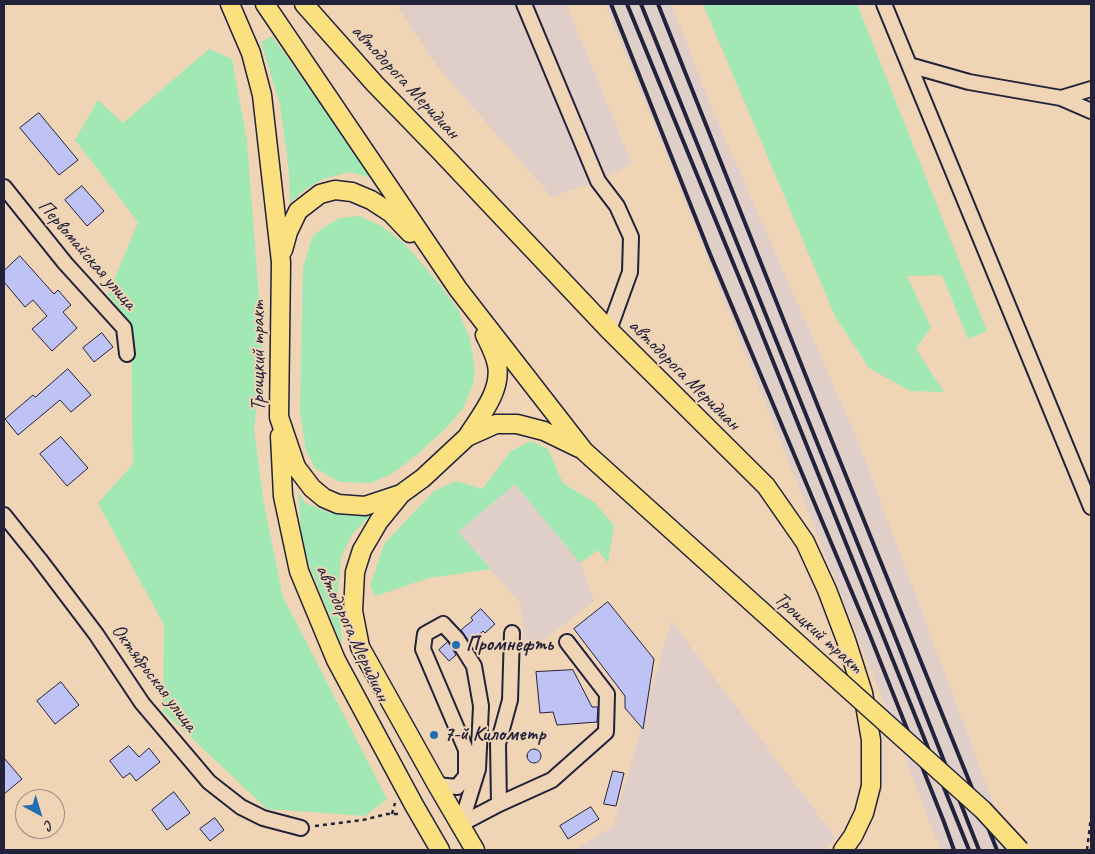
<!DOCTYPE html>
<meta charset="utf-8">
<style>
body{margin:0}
#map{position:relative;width:1095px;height:854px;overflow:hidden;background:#efd4b6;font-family:Caveat,sans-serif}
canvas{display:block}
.frame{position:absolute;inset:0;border:5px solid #22223b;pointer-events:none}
.north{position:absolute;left:15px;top:789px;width:50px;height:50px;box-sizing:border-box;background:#efd4b6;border:1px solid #9d8d85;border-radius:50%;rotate:141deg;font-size:14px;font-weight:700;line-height:20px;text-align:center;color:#22223b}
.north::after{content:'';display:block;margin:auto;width:18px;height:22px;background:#1f6fb2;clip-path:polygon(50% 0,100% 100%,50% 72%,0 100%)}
</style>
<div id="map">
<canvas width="1095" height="854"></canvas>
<div class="frame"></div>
<div class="north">С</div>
</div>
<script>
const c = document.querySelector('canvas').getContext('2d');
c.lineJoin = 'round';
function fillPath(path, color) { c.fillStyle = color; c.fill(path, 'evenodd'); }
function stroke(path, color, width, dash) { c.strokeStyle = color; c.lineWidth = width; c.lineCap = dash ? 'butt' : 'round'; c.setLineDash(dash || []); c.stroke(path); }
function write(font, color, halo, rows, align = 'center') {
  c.font = font + ' Caveat,sans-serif'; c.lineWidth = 4; c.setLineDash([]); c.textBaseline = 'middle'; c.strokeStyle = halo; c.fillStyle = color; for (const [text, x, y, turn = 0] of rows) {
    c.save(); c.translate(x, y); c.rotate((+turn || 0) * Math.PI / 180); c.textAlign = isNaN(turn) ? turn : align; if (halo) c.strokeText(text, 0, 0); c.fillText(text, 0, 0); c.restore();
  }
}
fillPath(new Path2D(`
 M396,4H566L632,164L598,181L552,197L440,70Z
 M605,4H672L710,104L858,441L1011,850H940L887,710L662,144Z
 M515,484L580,563L594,601L526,654L520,603L458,532Z
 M671,621L836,838L824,850H574L613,827Z`), '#e0cfc9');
fillPath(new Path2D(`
 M703,4H857L987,331L968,339L942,275L907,276L931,327L916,349L944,392L910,391L869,368L835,316Z
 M272,36L373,178L350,172L323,179L304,190L290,203L289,171L280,105L261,42Z
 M209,49L232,59L247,141L263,351L254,430L264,504L283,597L387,799L365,816L267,809L163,711L164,625L98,503L133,464L131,325L108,295L138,222L75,140L98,100L123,123Z
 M359,216L380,225L404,243L436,280L458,310L470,339L475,369L473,385L463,408L448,426L418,454L393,473L371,483L340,482L316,469L306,451L300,412L303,268L312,237L324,227L340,218Z
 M531,441L548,449L563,483L595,503L614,526L608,563L598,550L580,563L515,484L458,532L491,569L429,578L376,596L370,586L384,544L434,491L456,481L482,489L511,451Z
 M298,491L305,503L330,513L370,516L353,533L341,557L338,591L342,646L302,547Z`), '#a2e8b5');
const building = new Path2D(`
 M39,113L78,160L59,175L20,128Z
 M82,186L104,211L87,226L65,200Z
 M20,256L54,294L58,290L71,305L63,312L77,328L52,351L32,329L47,316L33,300L25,307L4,282V271Z
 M102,333L113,347L94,362L83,348Z
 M68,369L91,395L71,412L60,400L18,435L5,419L33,395L35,397Z
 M61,437L88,468L67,486L40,454Z
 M608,602L654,659L643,729L625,708V696L574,629Z
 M481,609L495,624L485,633L483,631L470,643L461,630L473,620L471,618Z
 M448,642L456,655L449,661L439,650Z
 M573,670L592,707H598L597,722L557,725L553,712L540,713L536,672Z
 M61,682L79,705L55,724L37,701Z
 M129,746L139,757L149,748L160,762L136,781L130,773L123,778L110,761Z
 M527 756a7 7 0 1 1 14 0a7 7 0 1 1-14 0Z
 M4,758L22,779L4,794Z
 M613,771L624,773L616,806L604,804Z
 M174,792L190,813L167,830L152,810Z
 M591,807L599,819L568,839L560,826Z
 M215,818L224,830L210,841L200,829Z`);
fillPath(building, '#bec2f4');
stroke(building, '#22223b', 1);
const minor = new Path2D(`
 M524,4L598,181L617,206L631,237L630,272L609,330
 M884,4L1091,507
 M909,65L969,82L1061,98L1091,111
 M1061,98L1091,89
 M4,187L65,263L124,328L127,354
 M4,515L40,560L96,634L142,703L209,782L241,807L263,818L301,828
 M437,785L457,787L466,776V750L423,649L425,634L443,624L457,639L474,666L481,706L478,769L461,824
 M499,804L498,744L510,700L512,633
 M461,824L499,804L552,780L606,732L607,694L567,642`);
const major = new Path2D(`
 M230,4L251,53L262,95L281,262L279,417L296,467L312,488L324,498L338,504L365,506L401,494L423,478L467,437L496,424H517L544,431L579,448
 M265,4L458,289L584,451L807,652
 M304,4L375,84L439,150L609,330L766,486L805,542L827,590L846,640L863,693L871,740V786L864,813L853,836L843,850
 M283,250L288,232L298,211L320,194L335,190L352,192L371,200L391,213L410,233
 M280,436L283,496L299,571L336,660L414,805L440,850
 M467,437C480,416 502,391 497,365C495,354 490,345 485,335
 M401,494L379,521L362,550L355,572L353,611L360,647L437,785L475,850`);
stroke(minor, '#22223b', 18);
stroke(major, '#22223b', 21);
stroke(new Path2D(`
 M392,814L395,803
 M315,826L363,820L387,814H401
 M1087,850L1091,817`), '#22223b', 2.5, [4, 4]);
stroke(minor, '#efd4b6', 14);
stroke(major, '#fbe080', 18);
stroke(new Path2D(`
 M611,4L710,254L869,633L944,822L954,850
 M627,4L752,309L969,850
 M641,4L898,644L979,850
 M658,4L817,404L997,850`), '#22223b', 4);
const majorBridge = new Path2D(`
 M807,652L983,810L1020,850`);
stroke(majorBridge, '#22223b', 21, []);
stroke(majorBridge, '#fbe080', 18);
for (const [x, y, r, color] of [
 [456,645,5,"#1f6fb2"],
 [434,735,5,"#1f6fb2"]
]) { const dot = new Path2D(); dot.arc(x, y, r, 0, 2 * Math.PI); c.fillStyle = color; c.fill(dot); stroke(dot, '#efd4b6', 2); }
write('20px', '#22223b', '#efd4b6', [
 ["автодорога Меридиан",405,82,47],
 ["Первомайская улица",87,255,49],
 ["Троицкий тракт",259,356,-90],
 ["автодорога Меридиан",684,375,45],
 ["автодорога Меридиан",352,633,65],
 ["Троицкий тракт",818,633,42],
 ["Октябрьская улица",154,678,53]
]);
write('bold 20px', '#22223b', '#efd4b6', [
 ["Промнефть",466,645],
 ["7-й Километр",444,735]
], 'left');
</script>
